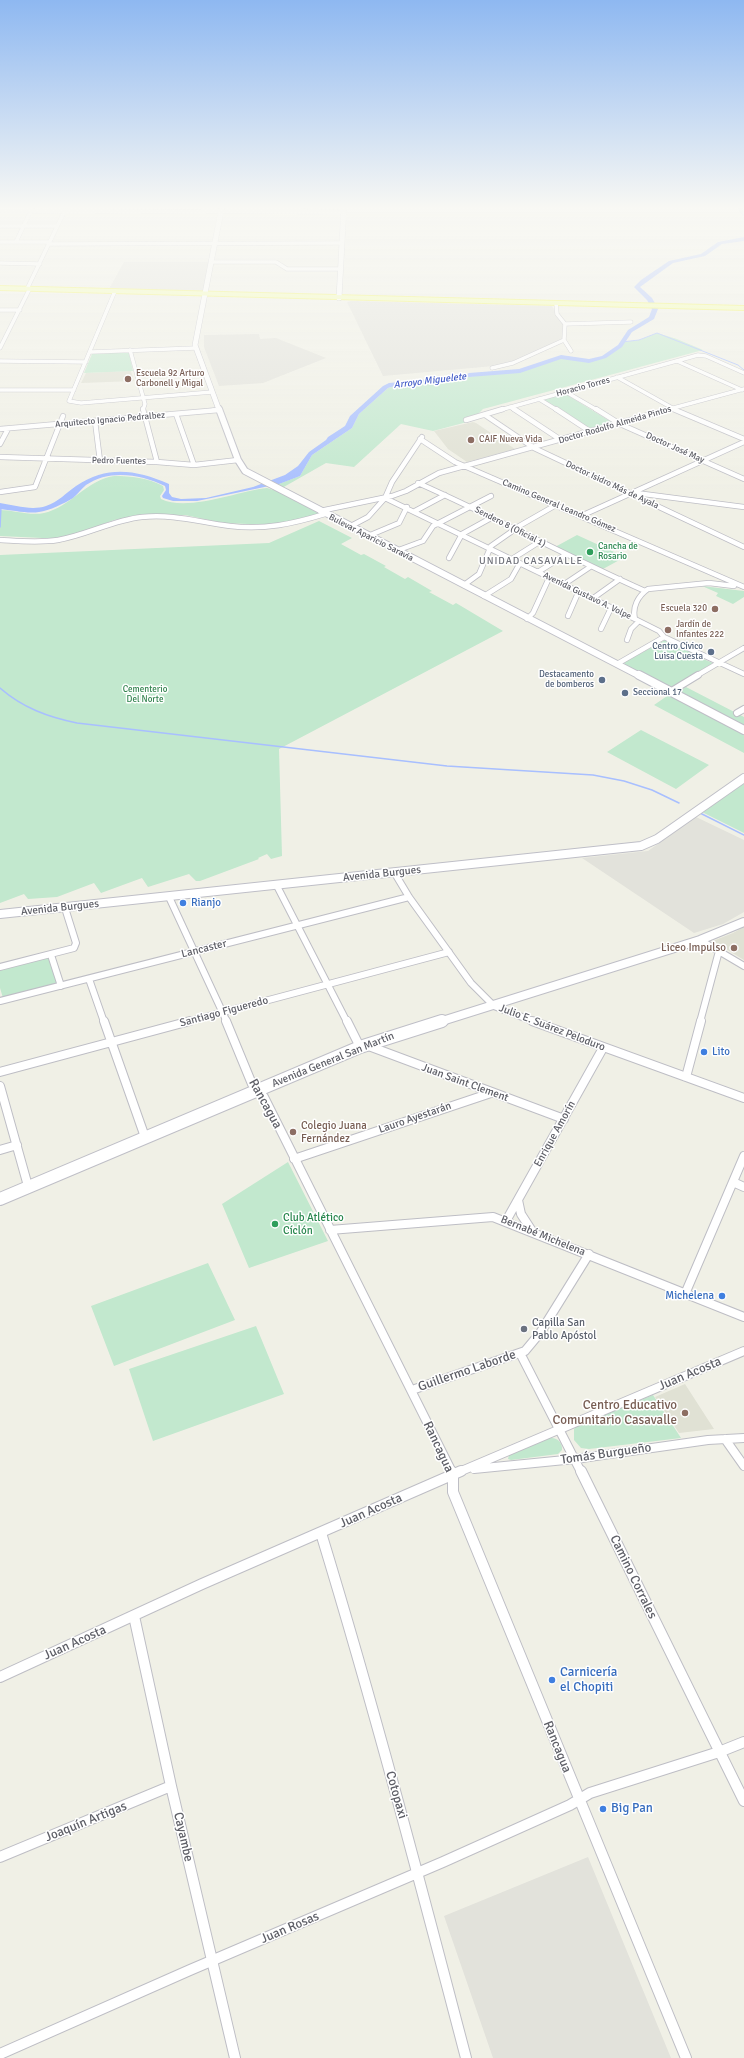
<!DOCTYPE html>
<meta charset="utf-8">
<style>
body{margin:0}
canvas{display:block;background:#f0f0e6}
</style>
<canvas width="744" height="2058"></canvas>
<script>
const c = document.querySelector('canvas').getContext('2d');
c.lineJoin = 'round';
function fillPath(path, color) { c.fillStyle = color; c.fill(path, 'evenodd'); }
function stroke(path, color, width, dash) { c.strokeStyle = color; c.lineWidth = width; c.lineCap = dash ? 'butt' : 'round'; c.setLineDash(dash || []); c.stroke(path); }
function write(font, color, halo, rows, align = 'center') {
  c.font = font + ' Signika,sans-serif'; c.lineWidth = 3; c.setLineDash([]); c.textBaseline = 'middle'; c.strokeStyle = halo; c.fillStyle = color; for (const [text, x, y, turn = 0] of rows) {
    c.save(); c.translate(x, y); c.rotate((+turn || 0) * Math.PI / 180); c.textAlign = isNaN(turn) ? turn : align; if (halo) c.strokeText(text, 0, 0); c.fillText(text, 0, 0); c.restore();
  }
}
fillPath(new Path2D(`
 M124,262H210L203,292L109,289Z
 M351,301L552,306L563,325V340L511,362L494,366L383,376L347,302Z
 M259,334L260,339L276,338L326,358L263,383L219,386L204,347V335Z
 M696,817L744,840V912L723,924L694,933L582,858L648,851Z
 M588,1857L671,2058H493L444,1916Z`), '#e2e2db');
fillPath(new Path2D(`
 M131,371L134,381L81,383L86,373Z
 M473,422L476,423L515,449L467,462L448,449L434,431Z
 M744,927V960L713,941L733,933Z
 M685,1384L714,1429L679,1433L655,1397Z`), '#e0e1d4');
fillPath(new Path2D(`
 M657,333L677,339L703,350L483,409L471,421L433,431L401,424L354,467L326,463L282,488L276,485L300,476L312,455L352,428L359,414L388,388L398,385L520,371L561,357L597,360L617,349L622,342L639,340Z
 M126,352L129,353L133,371L84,373L92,354Z
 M564,393L613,423L589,429L541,400Z
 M114,476C131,476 148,478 163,486L164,490L160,496L161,499C188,512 238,491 267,488L277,491L320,514L273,525L223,523L185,515L137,516L114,520L64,539L0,536V510C13,510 30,516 44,513C71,507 86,480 114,476Z
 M319,521L352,538L341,544L361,555L364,554L386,566L384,567L405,579L408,577L432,591L429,592L453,605L456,603L503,631L279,749L282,856L271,859L267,854L258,858L259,859L200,881H196L189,874L148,887L142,878L101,893L94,883L57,897L28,899L24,894L0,903V555L269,543Z
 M577,535L625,557L603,569L555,547Z
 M702,586L744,591V597L733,604L716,596L718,593Z
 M665,640L673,642L671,643L686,650L688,649L700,655L698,657L713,663L669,689L624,665L625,662Z
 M686,687L744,717V728L677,693Z
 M670,694L744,733V753L654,705Z
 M641,730L709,765L676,789L607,752Z
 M742,783L744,784V833L702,812Z
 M49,957L58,984L3,998L0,988V969Z
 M288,1162L328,1241L249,1268L222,1204Z
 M208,1263L235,1320L114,1366L91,1306Z
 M256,1326L284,1394L153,1441L129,1369Z
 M653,1395L681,1438L589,1449L581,1448L574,1440V1429L577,1426Z
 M550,1438C557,1437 563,1443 562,1450L558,1454L511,1460L508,1459L509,1455Z`), '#c2e8ce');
fillPath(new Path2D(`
 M484,374L456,379L398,385L388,388L359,414L352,428L312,455L300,476L279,484L197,501H173L163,498L162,496L166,490L165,486C141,474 109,469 86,485C81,489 78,494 73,498C65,503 49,511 39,512C28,514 12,510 0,509V503C15,505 31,511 46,506C58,502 66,493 76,486C108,465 136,470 169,484V493L172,497L181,499L206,498L253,487L285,475L298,466L309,452L326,440L328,437L345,426L350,416L383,386L389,383Z`), '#a8bfff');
stroke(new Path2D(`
 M622,342L639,340L657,333L738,365L744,370`), '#a8bfff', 1);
stroke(new Path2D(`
 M0,527L1,506
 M0,688C23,708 48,717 77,723L447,766L593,775L624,781L652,790L679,803
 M700,813L744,835`), '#a8bfff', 1.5);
fillPath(new Path2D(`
 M736,206H742L744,216L742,215Z
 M744,237V241L722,244L705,256L673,263L640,287L652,298L658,309L654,319L632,332L622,347L606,358L589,363L561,359L520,373L469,377L466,375L469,373L519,369L561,355L589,359L602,356L618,345L628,330L649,317L652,309L647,300L634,287L641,280L669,261L701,254L718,242Z`), '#a8bfff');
const streetFar4 = new Path2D(`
 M303,206L316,209
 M0,211L343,212
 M0,226H57
 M0,242H49
 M16,242L33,206
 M48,244L340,243
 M211,262H276L287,269H340
 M0,263L40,264
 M115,291L69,401L81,403L212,392
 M556,303L557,314L565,324
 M0,310H20
 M565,324L631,322
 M564,340L571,351
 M0,348L29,290L28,287L67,206
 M130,350L145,404L143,410
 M91,352L196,348
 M0,361L86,362
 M677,361L742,390
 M492,368L513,363L564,340L565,324
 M617,377L676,410
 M0,390H74
 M566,392L597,410
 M539,399L557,410
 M510,407L515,410
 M213,410H219
 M500,410L698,355L706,356L744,373
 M666,410L744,389`);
const streetFar3 = new Path2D(`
 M143,409L157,462
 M514,409L561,440
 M556,409L591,432
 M596,409L620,424L744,479
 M673,409L744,439
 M176,414L194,465
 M485,415L534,448L744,547
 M466,420L503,409
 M95,421L100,461
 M0,429L219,410
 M420,439L455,462L744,587
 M0,444L8,429
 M0,457L157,462L194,465L238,460
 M418,483C495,517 568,557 645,591
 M0,492L35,487L63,416
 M636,493L744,507
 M385,498L635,619L659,631L664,637L744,674
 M320,511L392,496L406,491L439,473L670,409
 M415,511L445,495
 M581,516L744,442
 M349,527L368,517L385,498L392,482L422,437
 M514,529L556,505
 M368,536L399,523L407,507
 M0,540C19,541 39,543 58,540C87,535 113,520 142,517C175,514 198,522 230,526C265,530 292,524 325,514
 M396,551L423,541L433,526L491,496
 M449,558L462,534L491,518
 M512,559L539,542
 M538,572L565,555
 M464,585L479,574L491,546L511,532
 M563,585L590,567
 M484,596L511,579L520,563
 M592,599L620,579
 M568,616L578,593
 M527,619L533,613L549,578
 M635,619C632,607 638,596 648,589L709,583L734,586
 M601,629L611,608
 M627,640L631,629L638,622
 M617,664L664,637
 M696,676L744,648`);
const streetFar2 = new Path2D(`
 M670,692L698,675
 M737,713L744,709
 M394,872L409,897L471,983L494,1006L535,1022
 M277,886L347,1022
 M169,897L227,1022
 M700,940L744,966
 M51,955L61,986
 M0,967L74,948L76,943L65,908
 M89,979L104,1022
 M0,1001L409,897
 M186,1022L449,952
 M700,1022L719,951`);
const streetFar1 = new Path2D(`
 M104,1021L145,1137
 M226,1021L252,1084L264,1097L452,1472
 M347,1021L360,1047
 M532,1021L744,1098
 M366,1045L564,1119
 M0,1072L190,1021
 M686,1077L701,1021
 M0,1086L28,1186
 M0,1150L17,1145
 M294,1159L491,1093
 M733,1182L744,1187
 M518,1200L521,1214L532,1231
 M506,1221L603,1048
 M330,1230L493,1217L744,1317
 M685,1294L744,1156
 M520,1353L581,1472
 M412,1390L525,1351L540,1333L589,1254
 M725,1439L744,1466
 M474,1469L575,1459L708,1440L744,1438
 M459,1472L744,1351`);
const street = new Path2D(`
 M451,1471L453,1475V1492L686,2058
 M581,1471L744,1801
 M321,1533C374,1707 420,1882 466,2058
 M134,1616L171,1786L235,2058
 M0,1677L202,1584L461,1471
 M0,1857L171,1786
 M0,2054L190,1970L443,1862L570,1805L590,1793L719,1752L744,1742`);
const secondaryFar3 = new Path2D(`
 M339,298L344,206
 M219,410L195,345L222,206`);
const secondaryFar2 = new Path2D(`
 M219,409L238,460L245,471L640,676`);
const secondaryFar1 = new Path2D(`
 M639,675L744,730
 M0,914L641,846L657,839L744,778
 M439,1022L700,940L744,922`);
const secondary = new Path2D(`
 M0,1199L360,1047L442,1021`);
const primary = new Path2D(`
 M0,286L744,306V310L0,290Z`);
stroke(streetFar4, '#bebec5', 4.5);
stroke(streetFar3, '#bebec5', 6);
stroke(streetFar2, '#bebec5', 8);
stroke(streetFar1, '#bebec5', 10);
stroke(street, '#bebec5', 12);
stroke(secondaryFar3, '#bfbfc7', 6);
stroke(secondaryFar2, '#bfbfc7', 8);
stroke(secondaryFar1, '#bfbfc7', 10);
stroke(secondary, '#bfbfc7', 14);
stroke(primary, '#f3f65a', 2);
stroke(streetFar4, '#fff', 3.5);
stroke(streetFar3, '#fff', 4.5);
stroke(streetFar2, '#fff', 6);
stroke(streetFar1, '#fff', 8);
stroke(street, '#fff', 10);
stroke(secondaryFar3, '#fff', 5);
stroke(secondaryFar2, '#fff', 6);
stroke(secondaryFar1, '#fff', 8);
stroke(secondary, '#fff', 12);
fillPath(primary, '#f4ffad');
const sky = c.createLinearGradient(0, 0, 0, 494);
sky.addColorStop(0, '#8eb8f1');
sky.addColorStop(0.42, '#f8f8f4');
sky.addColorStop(1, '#f8f8f400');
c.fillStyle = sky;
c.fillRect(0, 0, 744, 494);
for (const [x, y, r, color] of [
 [128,379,4,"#8d6e63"],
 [471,440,4,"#8d6e63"],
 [590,552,4,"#2e9e5b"],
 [715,609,4,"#8d6e63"],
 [668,630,4,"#8d6e63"],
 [711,652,4,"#5c6f8a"],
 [602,680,4,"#5c6f8a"],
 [625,693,4,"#5c6f8a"],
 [183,903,4,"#3f7fe0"],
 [734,948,4,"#8d6e63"],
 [704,1052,4,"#3f7fe0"],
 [293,1132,4,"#8d6e63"],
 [275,1224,4,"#2e9e5b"],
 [722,1296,4,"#3f7fe0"],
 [524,1329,4,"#6b7280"],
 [685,1413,4,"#8d6e63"],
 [552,1680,4,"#3f7fe0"],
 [603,1809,4,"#3f7fe0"]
]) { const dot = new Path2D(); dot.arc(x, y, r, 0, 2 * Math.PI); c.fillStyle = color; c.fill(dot); stroke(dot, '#fff', 1.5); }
write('9px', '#785e54', '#fff', [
 ["Escuela 92 Arturo",136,374],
 ["Carbonell y Migal",136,384],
 ["CAIF Nueva Vida",479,440],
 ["Escuela 320",707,609,"right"],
 ["Jardín de",676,625],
 ["Infantes 222",676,635]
], 'left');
write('9px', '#5e5f67', '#fff', [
 ["Horacio Torres",583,387,-15],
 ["Arquitecto Ignacio Pedralbez",110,420,-5],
 ["Doctor Rodolfo Almeida Pintos",615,425,-16],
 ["Doctor José May",675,448,24],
 ["Pedro Fuentes",119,461,1],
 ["Doctor Isidro Más de Ayala",612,485,25],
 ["Camino General Leandro Gómez",559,506,23],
 ["Sendero 8 (Oficial 1)",510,527,27],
 ["Bulevar Aparicio Saravia",371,538,27],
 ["Avenida Gustavo A. Volpe",587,596,26]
]);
write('9px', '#27864d', '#fff', [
 ["Cancha de",598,547],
 ["Rosario",598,557]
], 'left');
write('9px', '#4e5e75', '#fff', [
 ["Centro Cívico",703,647],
 ["Luisa Cuesta",703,657],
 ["Destacamento",594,675],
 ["de bomberos",594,685],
 ["Seccional 17",633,693,"left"]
], 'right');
write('9px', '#31824d', '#fff', [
 ["Cementerio",145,690],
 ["Del Norte",145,700]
]);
write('italic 10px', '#455ec8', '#fff', [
 ["Arroyo Miguelete",430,381,-7]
]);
c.letterSpacing = '1px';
write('10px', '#6f7179', '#fff', [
 ["UNIDAD CASAVALLE",531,561]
]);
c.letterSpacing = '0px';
write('11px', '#5e5f67', '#fff', [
 ["Avenida Burgues",382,874,-6],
 ["Avenida Burgues",60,908,-6],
 ["Lancaster",204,949,-14],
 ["Santiago Figueredo",224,1012,-15],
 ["Julio E. Suárez Peloduro",552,1028,21],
 ["Avenida General San Martín",333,1060,-22],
 ["Juan Saint Clement",465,1083,20],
 ["Lauro Ayestarán",415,1118,-19],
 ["Enrique Amorín",555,1134,-61],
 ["Bernabé Michelena",543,1236,22]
]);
write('11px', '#366cbe', '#fff', [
 ["Rianjo",191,903],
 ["Lito",712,1052],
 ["Michelena",714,1296,"right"]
], 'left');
write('11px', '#785e54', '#fff', [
 ["Liceo Impulso",726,948],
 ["Colegio Juana",301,1126,"left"],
 ["Fernández",301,1139,"left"]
], 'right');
write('11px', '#27864d', '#fff', [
 ["Club Atlético",283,1218],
 ["Cíclón",283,1231]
], 'left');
write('11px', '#5b616d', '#fff', [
 ["Capilla San",532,1323],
 ["Pablo Apóstol",532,1336]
], 'left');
write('13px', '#5e5f67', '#fff', [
 ["Rancagua",265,1104,61],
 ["Guillermo Laborde",467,1371,-19],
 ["Juan Acosta",690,1374,-23],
 ["Rancagua",438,1447,65],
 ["Tomás Burgueño",606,1454,-8],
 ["Juan Acosta",371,1511,-24],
 ["Camino Corrales",633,1577,64],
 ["Juan Acosta",75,1643,-24],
 ["Rancagua",557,1747,68],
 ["Cotopaxi",396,1795,74],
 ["Joaquín Artigas",86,1822,-22],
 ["Cayambe",183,1837,77],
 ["Juan Rosas",290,1928,-23]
]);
write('13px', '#785e54', '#fff', [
 ["Centro Educativo",677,1406],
 ["Comunitario Casavalle",677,1421]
], 'right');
write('13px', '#366cbe', '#fff', [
 ["Carnicería",560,1673],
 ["el Chopiti",560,1688],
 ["Big Pan",611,1809]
], 'left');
</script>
